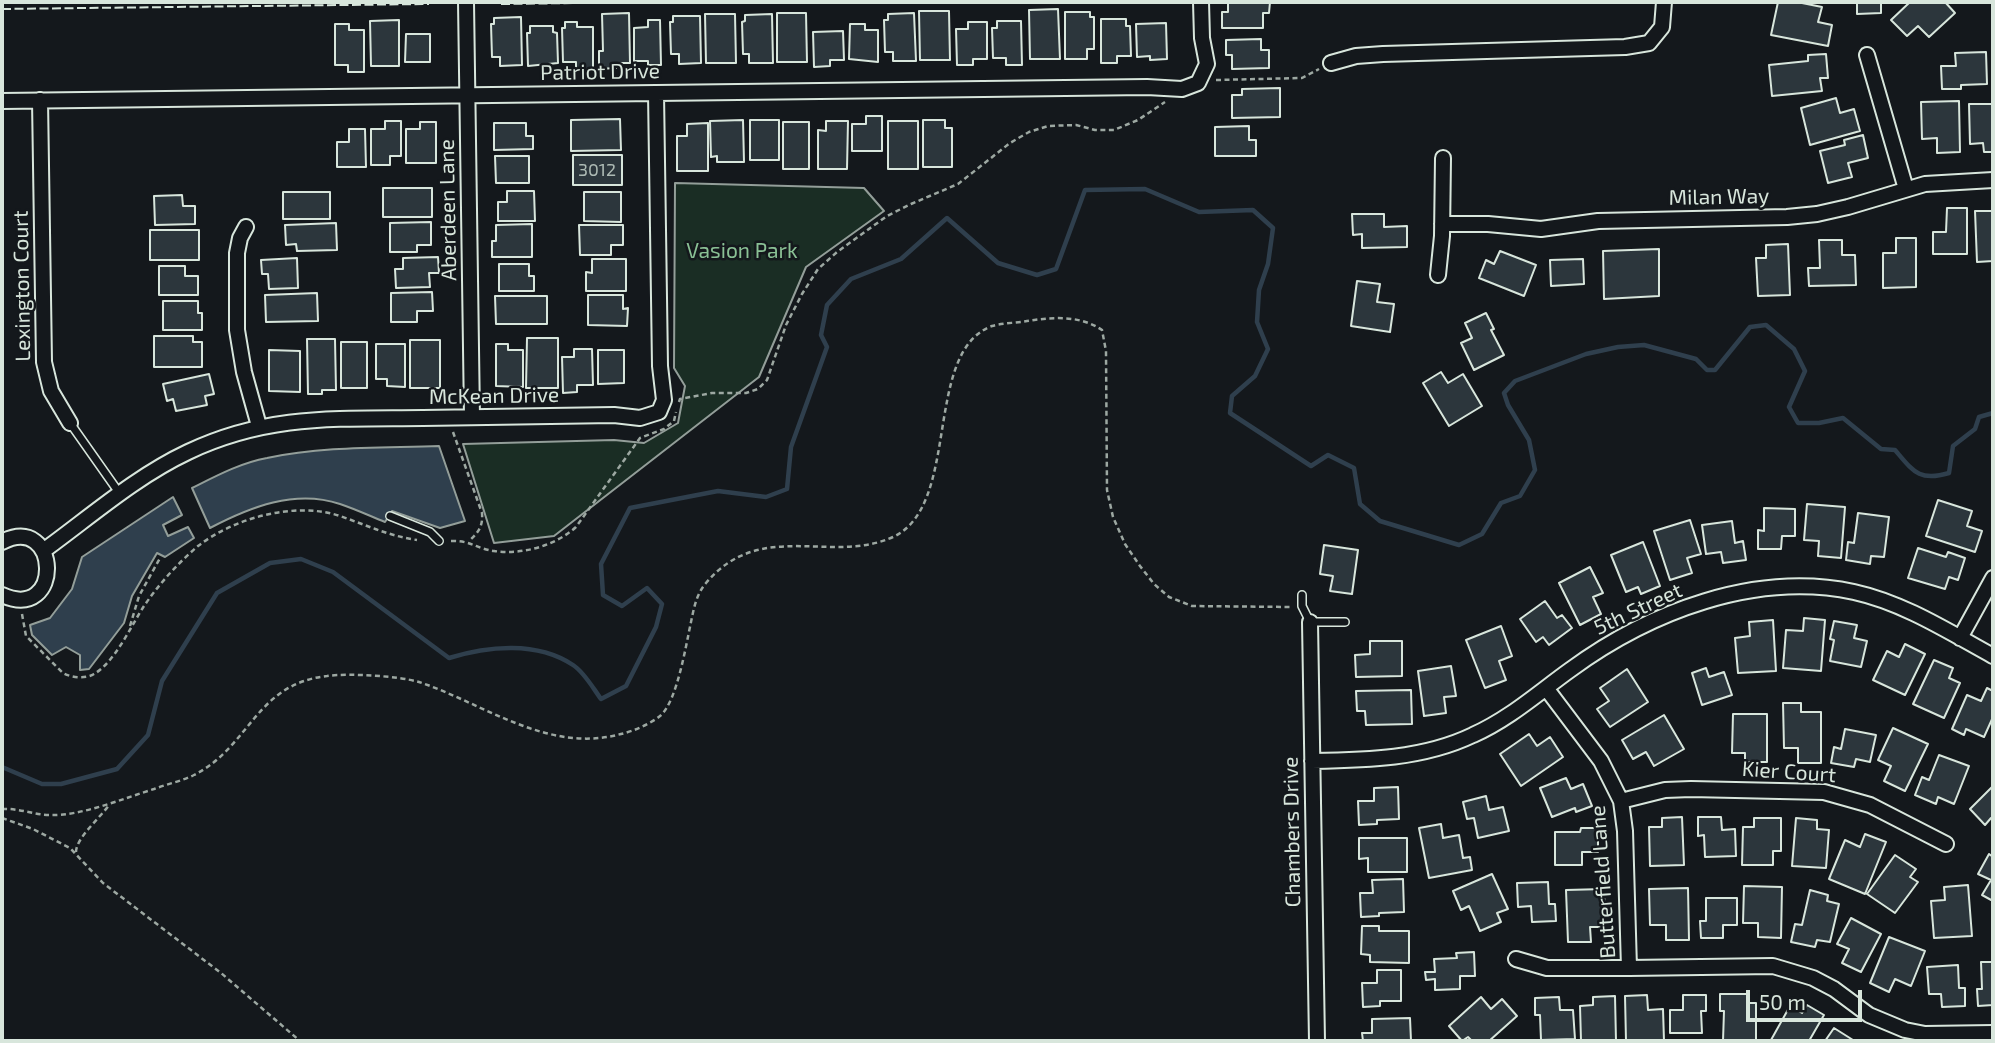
<!DOCTYPE html>
<style>
body{margin:0}
#map{position:relative;width:1995px;height:1043px;overflow:hidden;background:#14181c;font-family:"Exo 2",sans-serif}
canvas{display:block}
.frame{position:absolute;inset:0;border:4px solid #d8e6dc;pointer-events:none}
.scale{position:absolute;left:1746px;top:990px;width:116px;height:32px;box-sizing:border-box;border:4px solid #d8e6dc;border-top:0;padding-left:9px;font-size:21px;line-height:24px;white-space:nowrap;color:#d8e6dc;-webkit-text-stroke:5px #14181c;paint-order:stroke}
</style>
<div id="map">
<canvas width="1995" height="1043"></canvas>
<div class="frame"></div>
<div class="scale">50 m</div>
</div>
<script>
const c = document.querySelector('canvas').getContext('2d');
c.lineJoin = 'round';
function fillPath(path, color) { c.fillStyle = color; c.fill(path, 'evenodd'); }
function stroke(path, color, width, dash) { c.strokeStyle = color; c.lineWidth = width; c.lineCap = dash ? 'butt' : 'round'; c.setLineDash(dash || []); c.stroke(path); }
function write(font, color, halo, rows, align = 'center') {
  c.font = font + ' "Exo 2",sans-serif'; c.lineWidth = 5; c.setLineDash([]); c.textBaseline = 'middle'; c.strokeStyle = halo; c.fillStyle = color; for (const [text, x, y, turn = 0] of rows) {
    c.save(); c.translate(x, y); c.rotate((+turn || 0) * Math.PI / 180); c.textAlign = isNaN(turn) ? turn : align; if (halo) c.strokeText(text, 0, 0); c.fillText(text, 0, 0); c.restore();
  }
}
const green = new Path2D(`
 M675,183L864,188L884,211L806,267L759,377L554,536L494,543L463,444L614,440L644,443L678,423L685,386L674,368Z`);
fillPath(green, '#1a2d24');
stroke(green, '#939e99', 2);
const water = new Path2D(`
 M439,446L465,521L440,528L392,511L385,522C370,516 355,509 340,504C295,489 250,507 210,528L192,488C216,476 240,463 267,458C323,446 382,448 439,446Z
 M173,497L182,515L163,525L168,536L188,527L194,538L165,557L157,553L132,596L124,623L89,669L80,670V655L66,647L52,655L32,635L30,625L50,618L72,589L82,557Z`);
fillPath(water, '#2f3f4d');
stroke(water, '#939e99', 2);
stroke(new Path2D(`
 M2,767L42,784H61L117,769L148,735L162,681L217,593L270,563L301,559L333,572L449,658C488,646 537,641 573,665C584,672 593,688 601,699L626,686L656,627L662,604L647,588L622,606L603,595L601,564L630,508L718,491L766,497L787,489L791,447L827,347L821,335L827,305L851,279L901,259L947,218L998,263L1037,275L1056,269L1085,190L1145,189L1199,212L1253,210L1273,228L1268,264L1259,290L1257,322L1268,349L1255,376L1232,396L1230,413L1311,466L1328,455L1354,468L1360,504L1380,521L1459,545L1482,534L1501,503L1520,496L1535,470L1529,440L1508,405L1504,393L1515,381L1586,354L1618,347L1644,345L1696,359L1707,370H1715L1750,327L1766,325L1794,349L1805,371L1789,407L1798,423H1819L1843,418L1881,449L1895,450C1913,471 1919,482 1949,473L1953,446L1975,429L1979,417L1993,413`), '#2f3f4d', 4.5);
const building = new Path2D(`
 M1228,2H1270L1269,13H1263V28H1222V12H1228Z
 M1778,2H1797L1822,7L1818,22L1832,25L1828,46L1771,35Z
 M1857,2H1881V13L1857,14Z
 M1910,2H1945L1955,13L1929,37L1918,26L1907,36L1891,20Z
 M1058,9L1060,59H1030L1029,10Z
 M919,11H949L950,60H920Z
 M1065,12H1090V17H1094V49H1087V59H1065Z
 M629,13L630,63H616V68L599,69V51H603L602,14Z
 M777,13H806L807,62H777Z
 M914,13L916,61H893V52H885L884,20H888V14Z
 M705,14H735L736,63H706Z
 M772,14L773,63H749V54H743L742,22L745,21V15Z
 M673,16H700L701,63L679,64V54H671L670,22H673Z
 M521,17L522,65L500,66V57H492L491,24H494V18Z
 M1101,19H1126V26H1130L1131,56H1117V63H1101Z
 M399,20V66H371L370,21Z
 M648,20H660L661,65H648V61H634V28L648,27Z
 M997,21H1021L1022,65H1006V58H993L992,28H997Z
 M565,22H577V27H593V69H576V62H563L562,28H565Z
 M968,22H987V59H973V65H957L956,29H968Z
 M1166,23L1167,59L1150,60V56L1137,57L1136,24Z
 M335,24H349V30H364V72H348V65H335Z
 M850,24H865V30H878V62L849,59Z
 M530,26H553V32L557,33L558,63L528,66L527,33H530Z
 M843,31L844,60H830V66L814,67L813,32Z
 M406,34H430V62H405Z
 M1261,39V50H1269V68L1232,69V55H1226V40Z
 M1986,52L1987,84L1961,85V89H1942L1941,66H1956L1955,53Z
 M1826,54L1828,78H1820L1822,91L1772,96L1769,65L1808,61V55Z
 M1280,88V117L1232,118V95H1242V89Z
 M1836,98L1840,113L1854,109L1860,131L1810,145L1801,108Z
 M1959,101L1960,152L1937,153V138L1922,139L1921,102Z
 M1969,104H1993V152H1984L1983,143L1970,144Z
 M866,116H882V151H852V124H866Z
 M620,119L621,150L571,151V120Z
 M743,120L744,162H717V156L711,157L710,121Z
 M750,120H779V160H750Z
 M923,120H945V128H952V167H923Z
 M385,121H401V156H390V165H371V129H385Z
 M826,121H848L847,169H818V130L826,131Z
 M888,121H918V169H888Z
 M420,122H436V163H406V129H420Z
 M783,122H809V169H783Z
 M494,123H526V136H533V149L494,150Z
 M708,123V171H677V136H687V124Z
 M1249,126V140H1256V156H1215V127Z
 M349,129H365L366,167H337V142H349Z
 M1863,135L1868,158L1848,163L1852,177L1828,183L1820,151L1845,145L1844,140Z
 M573,155H622V185H573Z
 M495,156H529V183H496Z
 M383,188H432V217H383Z
 M507,191H534L535,221H498V202H507Z
 M283,192H330V219H283Z
 M584,192H621V222L584,221Z
 M182,195L183,206H195V224L155,225L154,196Z
 M1947,208H1967V254H1933V232H1946Z
 M1975,211H1993V261L1977,262Z
 M1352,214H1384V227L1407,226V247L1362,248V234L1353,235Z
 M431,222V245H417V252H390V223Z
 M336,223L337,250L297,251L296,244L286,245L285,225Z
 M532,224V257H492V241H496V225Z
 M579,225H623V245H611V255H580Z
 M150,230H199V260H150Z
 M1896,238H1916V287L1883,288V253H1896Z
 M1819,240H1842V255H1855L1856,285L1809,286L1808,268H1820Z
 M1788,244L1790,295L1758,296L1756,258H1766V245Z
 M1659,249V296L1604,299L1603,251Z
 M1500,251L1536,265L1524,296L1479,278L1486,260L1494,264Z
 M438,257L439,273H429L430,287L396,288L395,269H403V258Z
 M297,258L298,288L269,289L268,274H262L261,260Z
 M592,259H626V291H586V272L592,273Z
 M1583,259L1584,284L1551,286L1550,260Z
 M499,264H529V276H534V291H499Z
 M159,266H185V276H198V295H159Z
 M1357,281L1380,284L1377,302L1394,304L1390,332L1351,326Z
 M432,292L433,311H417V322H391V293Z
 M317,293L318,321L266,322L265,295Z
 M588,295H623V309L628,308L627,326L588,325Z
 M495,296H547V324H496Z
 M163,301H198V313H202V330H163Z
 M1486,313L1494,329L1491,330L1504,355L1474,370L1461,343L1472,338L1465,323Z
 M154,336H193V342H202V367H154Z
 M527,338H558V388H526Z
 M307,339H335L336,390H322V394H308Z
 M410,340H440V388H410Z
 M341,342H367V388H341Z
 M376,344H405V387L387,386V379H376Z
 M496,344H508V350H523V387L496,386Z
 M574,349H592L593,385H577V392L563,393L562,357H574Z
 M269,350L300,351V392L269,391Z
 M598,350H624V383L598,384Z
 M1441,372L1448,383L1463,374L1482,406L1449,426L1423,383Z
 M209,374L214,394L205,396L207,405L176,411L173,399L167,401L163,384Z
 M1938,500L1972,511L1967,526L1982,531L1975,552L1926,536Z
 M1807,504L1845,507L1841,558L1818,556L1819,541L1804,540Z
 M1764,508L1795,509V536H1782L1781,549H1758V530L1764,531Z
 M1858,513L1889,517L1884,557L1871,556L1870,564L1846,560L1848,542L1854,543Z
 M1690,520L1701,554L1687,558L1692,573L1670,580L1654,531Z
 M1732,521L1735,543L1743,541L1746,560L1723,563L1721,552L1706,554L1702,525Z
 M1643,542L1660,586L1641,594L1638,587L1626,592L1611,555Z
 M1324,545L1358,550L1352,594L1330,591L1333,576L1320,574Z
 M1918,548L1946,557L1948,552L1965,558L1958,580L1949,577L1945,589L1908,578Z
 M1590,567L1603,593L1593,597L1601,614L1580,625L1559,583Z
 M1545,601L1557,618L1562,615L1572,628L1549,645L1543,637L1536,642L1520,619Z
 M1804,618L1825,620L1821,671L1783,668L1786,630L1803,631Z
 M1773,620L1776,671L1738,673L1735,638L1750,636L1749,622Z
 M1834,621L1857,625L1854,638L1867,641L1861,667L1830,661L1834,640L1830,639Z
 M1501,626L1512,656L1499,661L1506,680L1485,688L1466,640Z
 M1370,641H1402V676L1356,677L1355,655L1370,654Z
 M1905,644L1925,654L1905,695L1873,680L1887,651L1899,657Z
 M1934,660L1953,668L1949,678L1960,683L1944,718L1913,704Z
 M1451,666L1456,696L1444,697L1446,713L1424,716L1418,671Z
 M1706,668L1709,677L1724,672L1732,695L1702,705L1692,673Z
 M1627,669L1648,702L1610,727L1597,709L1609,701L1600,688Z
 M1987,688L1993,691V717L1984,737L1966,729L1964,735L1952,729L1967,695L1981,701Z
 M1411,690L1412,724L1366,725L1365,711H1357L1356,691Z
 M1783,703H1801V712H1821V763H1798V748H1784Z
 M1733,714H1767V762H1745V753H1732Z
 M1664,715L1684,749L1654,766L1646,752L1633,759L1622,740Z
 M1893,728L1928,744L1905,791L1884,781L1891,766L1878,760Z
 M1845,729L1876,735L1870,762L1856,759L1854,767L1831,763L1834,747L1841,749Z
 M1529,734L1537,746L1550,737L1563,757L1521,786L1500,754Z
 M1939,755L1969,766L1954,804L1938,797L1936,804L1915,795L1922,777L1929,780Z
 M1566,778L1571,789L1583,784L1592,806L1576,812L1575,808L1552,817L1540,788Z
 M1993,786V820L1991,818L1985,825L1970,809Z
 M1398,787L1399,819L1377,820V824L1359,825L1358,801H1374V788Z
 M1486,796L1489,810L1503,807L1509,831L1478,838L1474,818L1467,819L1463,802Z
 M1682,817L1684,865L1650,866L1649,827H1662V818Z
 M1698,817H1721L1722,830L1735,829L1736,856L1705,857L1704,835L1698,836Z
 M1754,818H1781V851H1773V865H1742L1743,827H1754Z
 M1796,818L1817,820V829L1829,830L1826,868L1792,866Z
 M1441,824L1443,838L1459,835L1463,858L1470,857L1472,870L1429,878L1419,828Z
 M1581,828H1598V852H1582V865H1555V832H1580Z
 M1865,834L1886,842L1865,894L1829,879L1845,840L1860,847Z
 M1359,838H1407V872H1368V858L1359,859Z
 M1989,854L1993,857V901L1982,895L1991,880L1978,874Z
 M1895,855L1916,869L1910,877L1918,882L1895,913L1867,894Z
 M1492,874L1508,909L1497,913L1501,922L1480,931L1469,906L1461,910L1453,891Z
 M1403,879L1404,912L1379,913V916L1361,917L1360,893H1373L1372,880Z
 M1548,882L1549,904H1555L1556,921L1532,922L1531,906L1518,907L1517,883Z
 M1968,885L1972,936L1934,938L1931,901L1945,900L1944,887Z
 M1744,886L1782,887L1781,938L1758,937V923H1743Z
 M1688,888L1689,940H1666V925H1650L1649,889Z
 M1604,889L1605,927H1590L1591,942H1568L1566,890Z
 M1810,890L1828,895L1827,901L1839,904L1830,942L1817,940L1815,947L1791,942L1795,924L1802,925Z
 M1706,898H1737V925H1723V938H1701L1700,921H1706Z
 M1851,918L1881,934L1861,972L1842,963L1849,949L1837,944Z
 M1362,926H1379V931H1409V963L1370,962V955L1361,954Z
 M1889,937L1925,951L1911,986L1895,979L1889,992L1870,983Z
 M1474,952L1475,976H1460V989L1435,990V979L1426,980L1425,972H1435L1434,959L1457,958L1456,953Z
 M1981,962H1993V1005L1978,1006L1977,989H1982Z
 M1958,965L1959,988H1965V1006L1942,1007L1941,994H1929L1927,967Z
 M1377,970H1401V1001H1380V1006L1363,1007L1362,983H1377Z
 M1720,994H1748V1003H1756V1041H1723L1724,1011H1720Z
 M1647,995L1648,1010L1663,1009L1664,1041H1626L1625,996Z
 M1683,995H1706V1011H1701L1702,1033H1670V1010H1683Z
 M1615,996L1616,1041H1581L1580,1006L1593,1005V997Z
 M1481,997L1491,1009L1502,999L1517,1016L1489,1041H1472L1468,1037L1462,1041L1449,1026Z
 M1559,997L1560,1010H1573L1575,1039L1541,1040L1540,1015H1535V998Z
 M1807,1005L1824,1015L1809,1041L1771,1040L1790,1006L1802,1013Z
 M1410,1018L1411,1041H1363L1362,1033H1372V1019Z
 M1834,1028L1853,1040V1041H1825Z`);
fillPath(building, '#2c363c');
stroke(building, '#d8e6dc', 2);
const service = new Path2D(`
 M70,423L120,494
 M390,516L430,532L439,541
 M1302,595V606L1310,622H1345`);
const minor = new Path2D(`
 M466,2L472,417
 M1867,55L1906,189
 M1331,63L1356,56L1383,54L1625,47L1649,43L1662,27L1664,2
 M40,100L44,362L51,391L70,423
 M2,101L1147,87L1182,89L1198,83L1207,64L1202,38L1201,2
 M1442,224H1488L1541,229L1598,221L1787,217L1817,214L1848,207L1925,184L1993,180
 M246,227L240,238L237,253V330L244,372L259,426
 M1438,275L1442,236L1443,158
 M2,542C60,512 64,623 2,595
 M43,551C90,517 135,477 188,452C268,414 337,419 423,418C487,417 551,416 614,415L640,418L659,412L664,400L660,366L656,93
 M1310,622L1317,1041
 M1960,638L1993,578
 M1546,688L1601,761L1621,801L1625,831L1629,968L1773,966L1813,978L1834,989L1869,1015L1905,1030L1925,1034L1993,1033
 M1312,761C1367,760 1423,759 1473,735C1509,719 1538,693 1570,670C1649,612 1755,571 1854,592C1904,603 1949,632 1993,656
 M1621,801L1665,790L1691,789L1824,792L1870,805L1946,844
 M1516,959L1547,968H1629`);
stroke(service, '#d8e6dc', 10);
stroke(minor, '#d8e6dc', 18);
stroke(new Path2D(`
 M1216,80L1302,78L1319,69
 M679,402L680,399L712,393H746L758,389L767,380L786,325L802,294L818,269L837,252L887,216L911,204L958,184L1010,143L1029,132L1048,126L1076,125L1095,130H1114L1138,120L1165,102
 M453,432L482,513C483,526 479,532 469,541
 M451,541C470,540 477,549 494,551C522,555 555,546 576,527L640,438L664,429L674,421L676,412
 M22,614L26,636L63,673C72,678 86,679 94,674C115,662 131,626 144,606C159,584 178,563 198,546C234,518 295,501 340,516C366,525 389,536 417,540
 M130,626L139,596L160,558
 M2,809C19,808 34,815 51,815C81,816 125,798 154,789C167,784 182,781 194,775C251,746 255,684 327,676C348,673 399,676 419,682C485,704 548,754 621,734C634,731 650,724 660,716C677,702 686,645 691,622C694,608 696,595 706,583C761,518 831,565 893,537C962,505 922,352 992,326C1002,323 1016,323 1027,321C1053,317 1080,315 1102,330L1106,351L1107,490L1113,517L1125,544L1140,566L1154,584L1169,597L1192,606L1291,607
 M2,818L33,829L70,848L103,883L221,973L300,1041
 M76,852C76,838 100,818 109,805`), '#9da8a2', 2.5, [5, 3.5]);
stroke(service, '#14181c', 7);
stroke(minor, '#14181c', 14);
stroke(new Path2D(`
 M501,4L656,2
 M2,9L429,4`), '#d8e6dc', 2, [9, 3.5]);
write('18px', '#adbab4', null, [
 ["3012",597,170]
]);
write('21px', '#d8e6dc', '#14181c', [
 ["Patriot Drive",600,72,-1],
 ["Milan Way",1719,197,-1],
 ["Aberdeen Lane",448,210,-91],
 ["Lexington Court",22,286,-91],
 ["McKean Drive",494,396,-1],
 ["5th Street",1638,609,-25],
 ["Kier Court",1789,772,4],
 ["Chambers Drive",1292,832,-91],
 ["Butterfield Lane",1603,882,-94]
]);
write('21px', '#8ac095', '#14181c', [
 ["Vasion Park",742,251]
]);
</script>
